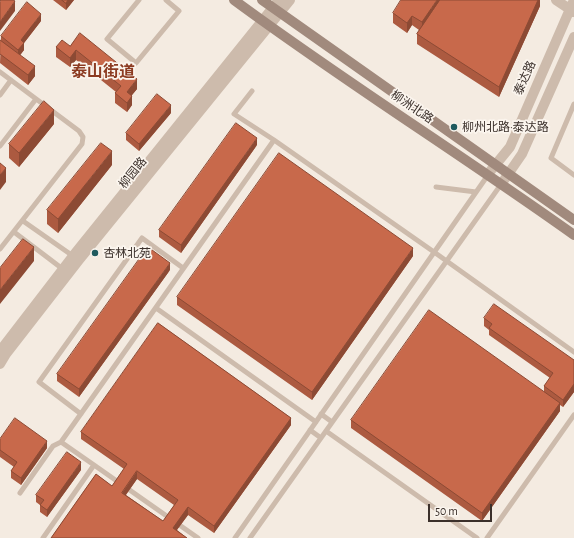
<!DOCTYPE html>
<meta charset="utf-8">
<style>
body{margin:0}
#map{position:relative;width:574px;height:538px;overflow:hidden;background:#f4ebe1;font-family:"Alegreya Sans",sans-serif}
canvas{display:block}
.scale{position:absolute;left:428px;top:504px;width:64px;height:18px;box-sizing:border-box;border:2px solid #3b302b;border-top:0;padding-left:5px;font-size:12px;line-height:14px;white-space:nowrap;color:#3b302b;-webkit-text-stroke:3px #fbf5ee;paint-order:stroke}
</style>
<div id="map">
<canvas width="574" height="538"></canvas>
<div class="scale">50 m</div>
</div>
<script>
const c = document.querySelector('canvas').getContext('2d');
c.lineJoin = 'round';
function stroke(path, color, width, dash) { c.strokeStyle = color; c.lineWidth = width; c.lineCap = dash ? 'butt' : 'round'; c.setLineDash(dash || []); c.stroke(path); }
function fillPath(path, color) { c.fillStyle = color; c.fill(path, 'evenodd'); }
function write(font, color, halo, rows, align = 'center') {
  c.font = font + ' "Alegreya Sans","Noto Sans SC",sans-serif'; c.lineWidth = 3.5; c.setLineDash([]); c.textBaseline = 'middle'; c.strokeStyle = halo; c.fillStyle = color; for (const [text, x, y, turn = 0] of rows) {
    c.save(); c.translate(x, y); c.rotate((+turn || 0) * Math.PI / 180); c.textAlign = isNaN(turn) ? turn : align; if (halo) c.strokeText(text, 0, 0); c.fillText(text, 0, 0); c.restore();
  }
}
stroke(new Path2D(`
 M139,0L107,39L136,63L179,11L166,0
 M0,72L79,131L83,137L82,144L0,249
 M252,91L234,114L274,140
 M0,95L11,80
 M574,104L551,158L574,175
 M0,146L36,99
 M436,187L476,192
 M23,221L73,256
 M14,232L64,270
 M156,308L316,422
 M81,414L39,382L142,238L183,268
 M321,414L332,422
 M310,430L321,438
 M326,431L477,538
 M94,465L61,442L274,140L434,252L574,352
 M20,493L53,446L61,442
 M43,538L94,465L198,538
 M235,538L488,175
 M250,538L502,183
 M487,538L574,415`), '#cdbbac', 5);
stroke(new Path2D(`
 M556,0L574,12
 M488,174L510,147L574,0
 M502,183L522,154L574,37
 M0,351L73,256L279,0
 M0,364L6,354L79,260L290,0`), '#cdbbac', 10);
stroke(new Path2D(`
 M234,0C345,82 462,155 574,235
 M262,0L574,220`), '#a18a7d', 10);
fillPath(new Path2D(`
 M53,0H74L66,10Z
 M540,0V6L499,97L417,44V34L419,30L412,25L407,33L393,23V13Z
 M41,21L24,43V50L20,55L35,76L28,85L0,63L1,36Z
 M70,46L137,89L132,95V105L127,112L115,103V93L116,92L76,60L70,67L56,57V47Z
 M171,113L139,151L126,140V133Z
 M54,124L19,167L9,158V144Z
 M257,145L181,253L159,237V230Z
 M112,165L58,233L47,224V210Z
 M413,256L312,400L177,305V297Z
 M170,270L79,397L57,381V374Z
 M484,318L574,360V392L563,407L560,405V411L482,521L351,428V420L544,392V386L550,378L489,335V330L484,326Z
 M158,323L291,418V425L214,533L188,515L177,530L187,538H51L96,474L112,486L124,469L81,439V432ZM137,479L174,505L163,521L126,495Z
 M0,439L47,448L21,485L11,478V471L14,467L0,457Z
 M81,470L47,517L40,512V505L36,502V495Z`), '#ac5a40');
fillPath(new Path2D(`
 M68,0H74L66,10V3Z
 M437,0H443L422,32V22Z
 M538,0H540V6L499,97V87Z
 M15,1V11L0,31V22Z
 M41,14V21L24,43V50L18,58V50L21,40Z
 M412,16V25L407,33V23Z
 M76,50V60L70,67V58Z
 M35,66V76L28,85V75Z
 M137,79V89L127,101V92Z
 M132,96V105L127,112V103Z
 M171,105V113L139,151V144Z
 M54,110V124L19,167V153Z
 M257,138V145L181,253V245Z
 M112,151V165L58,233V219Z
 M6,168V182L0,190V175Z
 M34,247V261L0,304V290Z
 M413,248V256L312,400V392Z
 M170,263V270L79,397V389Z
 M574,384V392L563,407V400Z
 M560,403V411L482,521V513Z
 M291,418V425L214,533V526Z
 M47,441V448L21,485V478Z
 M81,462V470L47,517V510Z
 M137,471V479L122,500V493Z
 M188,507V515L173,535V528Z`), '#8c4a34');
const building = new Path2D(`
 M1,0H13L15,1L0,22V2Z
 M62,0H68L66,3Z
 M401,0H437L422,22L412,16L407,23L393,13Z
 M440,0H538L499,87L417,34Z
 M27,2L41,14L21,40L24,43L18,50L1,36Z
 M80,33L137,79L127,92L132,96L127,103L115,93L121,86L76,50L70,58L56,47L62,40L70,46Z
 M0,40L35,66L28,75L0,54Z
 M157,94L171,105L139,144L126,133Z
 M44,101L54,110L19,153L9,144Z
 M236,123L257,138L181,245L159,230Z
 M101,143L112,151L58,219L47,210Z
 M279,153L413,248L312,392L177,297Z
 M0,163L6,168L0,175Z
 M23,239L34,247L0,290V268Z
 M148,247L170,263L79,389L57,374Z
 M494,304L574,360V384L563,400L544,386L553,373L489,328L492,324L484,318Z
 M429,310L560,403L482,513L351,420Z
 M158,323L291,418L214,526L188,507L173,528L187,538H51L96,474L112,486L127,464L81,432ZM137,471L178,500L163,521L122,493Z
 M15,418L47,441L21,478L11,471L17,462L0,450V439Z
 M67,452L81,462L47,510L40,505L44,500L36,495Z`);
fillPath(building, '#c8694b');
stroke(building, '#8c4a34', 1);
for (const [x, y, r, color] of [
 [454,127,4,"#1f5a5e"],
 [95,253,4,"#1f5a5e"]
]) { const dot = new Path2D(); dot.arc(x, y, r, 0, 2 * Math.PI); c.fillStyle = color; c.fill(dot); stroke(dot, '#fbf5ee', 1.5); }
write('12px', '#3b302b', '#fbf5ee', [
 ["泰达路",525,78,-66],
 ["柳洲北路",412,107,34],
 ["柳园路",133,173,-51]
]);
write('12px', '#3b302b', '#fbf5ee', [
 ["柳州北路·泰达路",462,127],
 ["杏林北苑",103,253]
], 'left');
write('bold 16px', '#8c3b22', '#fbf5ee', [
 ["泰山街道",103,72]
]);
</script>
